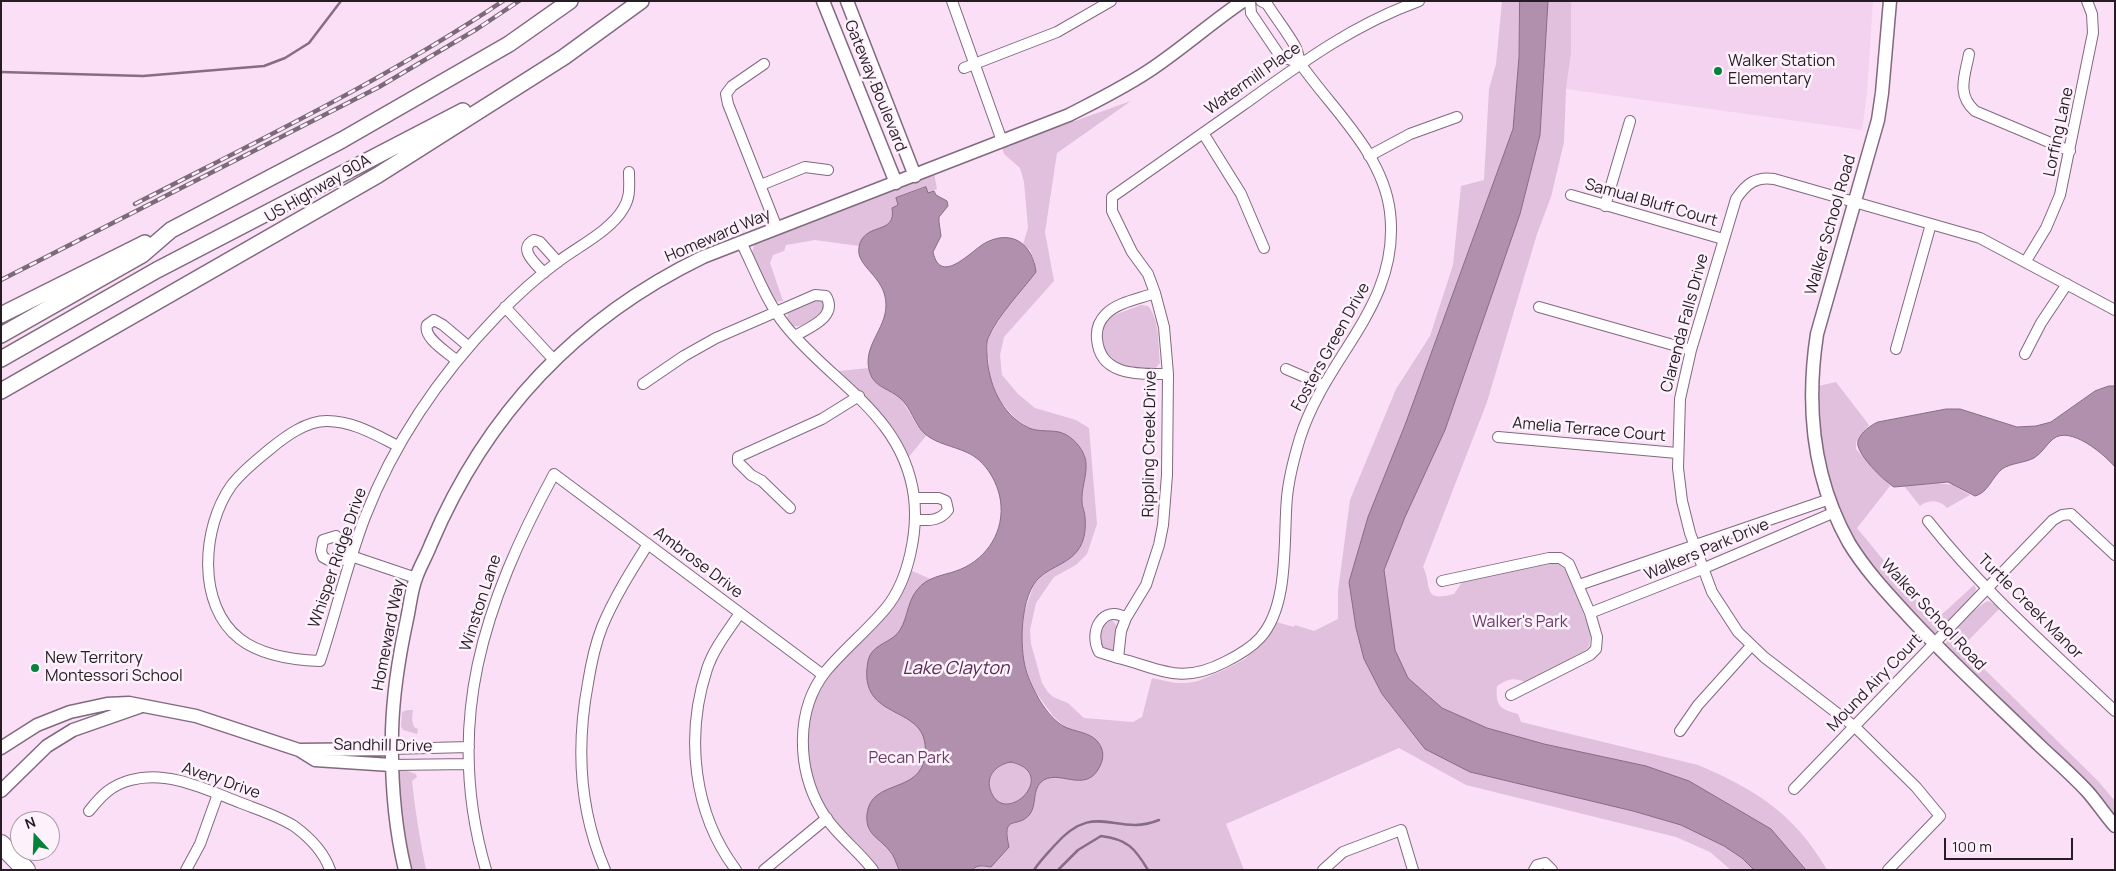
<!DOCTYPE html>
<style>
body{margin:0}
#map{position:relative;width:2116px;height:871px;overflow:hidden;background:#fadff7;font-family:Manrope,sans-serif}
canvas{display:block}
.frame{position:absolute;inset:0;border:2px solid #261c24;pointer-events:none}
.north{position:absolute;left:10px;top:811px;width:50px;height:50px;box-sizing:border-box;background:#fdf2fc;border:1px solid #a79ca6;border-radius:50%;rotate:340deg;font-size:14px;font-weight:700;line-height:20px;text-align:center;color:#261c24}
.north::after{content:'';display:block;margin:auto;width:18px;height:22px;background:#06823b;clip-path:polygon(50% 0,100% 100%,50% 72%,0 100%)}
.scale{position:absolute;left:1944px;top:838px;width:129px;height:22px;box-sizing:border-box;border:2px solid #261c24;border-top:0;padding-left:6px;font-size:15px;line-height:18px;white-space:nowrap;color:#261c24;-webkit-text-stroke:4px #fdf2fc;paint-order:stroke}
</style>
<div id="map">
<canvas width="2116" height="871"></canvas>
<div class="frame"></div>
<div class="north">N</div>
<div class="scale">100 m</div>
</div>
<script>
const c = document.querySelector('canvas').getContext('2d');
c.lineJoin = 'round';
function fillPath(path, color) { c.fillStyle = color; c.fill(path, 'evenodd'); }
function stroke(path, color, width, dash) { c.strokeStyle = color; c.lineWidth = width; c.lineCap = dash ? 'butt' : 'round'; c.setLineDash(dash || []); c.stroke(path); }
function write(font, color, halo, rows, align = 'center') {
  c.font = font + ' Manrope,sans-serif'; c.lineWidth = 5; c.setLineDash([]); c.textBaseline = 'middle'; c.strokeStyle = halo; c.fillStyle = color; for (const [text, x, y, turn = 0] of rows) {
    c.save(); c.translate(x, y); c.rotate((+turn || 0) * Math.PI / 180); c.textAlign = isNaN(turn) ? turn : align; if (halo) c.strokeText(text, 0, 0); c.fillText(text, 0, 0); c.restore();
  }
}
fillPath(new Path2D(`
 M1571,1H1873L1867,93L1862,130L1566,89L1571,53Z`), '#f3d2ef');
fillPath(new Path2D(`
 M1502,1H1571V53L1566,89L1564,142L1551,197L1537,234L1487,402L1423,567C1433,586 1421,603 1454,594L1463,581L1549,562L1557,563L1568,572L1591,634L1589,646L1585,651L1525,682C1513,677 1508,679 1497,686C1495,706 1500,709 1518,714L1521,722L1698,765C1755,789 1795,814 1827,870H1731L1710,852L1676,837L1466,785L1399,748L1226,824L1244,870H876L819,803L806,760V728L813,702L826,678L870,631L910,570L946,586L1000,718L1064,726L1053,716L1034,690L1022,657V633L1024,613L1034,584L1040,576L1071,557L1085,516L1081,502L1085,473L1058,432H1043L1029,428L1016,419L998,399L990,380L987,340L1035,262L1030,250L1023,244L1028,228L1024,182L1020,168L1004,154L1002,147L1131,101L1057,153L1045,232L1054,281L1004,337L1000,355L1002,375L1018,394L1035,408L1076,420L1089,428L1097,524L1087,554L1076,565L1054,577L1036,603L1030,630L1031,644L1042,683L1047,691L1053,697L1068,703L1084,718L1133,722L1142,717L1152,678L1175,683H1187L1198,681L1224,670L1245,659L1263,643L1276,622L1294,627L1295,625L1314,631L1338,619V591L1350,500L1396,389L1430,336L1453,265L1461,186L1484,180L1489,89L1496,64Z
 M934,173L937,189L928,193L925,187L896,199L898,205C896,211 894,219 890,223C880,233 867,225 859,246L815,240L786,245L784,251L773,255L770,263L783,301L774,302L752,253L754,245Z
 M815,299L825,301L826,308C820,317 804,328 793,326L787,320L788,312Z
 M1141,305L1148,306C1160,319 1158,346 1160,363L1153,371H1135L1105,359L1099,333L1109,317Z
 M869,368L870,375L877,383L901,398L916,424L926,436L907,459L896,434L880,412L839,371Z
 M1836,382L1869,425L1856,442V449L1890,486L1857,528L1930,617H1939L1974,585L1976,589L1974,596L1938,633L1932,634L1925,630L1847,535L1823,470L1814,387Z
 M1937,483L1953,485L1970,495L1947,508C1940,500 1929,499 1920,506L1904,486Z
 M1989,601L2000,608L1966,643V651L2098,781L2115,801V817L1945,646C1948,634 1978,604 1989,601Z
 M1112,620L1117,626C1115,634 1117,643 1115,651L1110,652L1103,649C1099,637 1096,622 1112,620Z
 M408,710H413L412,720L414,727L418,729L417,734L403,730L401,726L402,712Z
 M399,768L416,774L417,777L412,781C415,811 420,840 426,870H410L396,771Z`), '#e0c0dc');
const water = new Path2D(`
 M1520,1H1548L1540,135L1520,214L1445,430L1405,517L1384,570L1395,650L1408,678L1442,708L1487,728L1544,744L1646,766L1689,781L1771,829L1806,870H1754L1742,858L1724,846L1681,825L1633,811L1470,772L1425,749L1382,694L1364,659L1356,628L1349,582L1368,517L1405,425L1513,129L1519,57Z
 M926,187L928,193L934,191L936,195L947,201L948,206L939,217V222L941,236L933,252C941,288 973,248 987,242C1014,229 1033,246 1036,272C1020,293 999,314 988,338C986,343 987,349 987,354C988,383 1001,415 1029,428C1039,432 1049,430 1059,432C1072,435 1085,450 1086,463C1087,476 1081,489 1082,502C1082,507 1085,512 1085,517C1086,527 1085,538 1080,547C1071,563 1052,566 1040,577C1020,594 1019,647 1026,670C1032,689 1046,717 1065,727C1078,733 1094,732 1101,747C1104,753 1103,760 1100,766C1086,796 1058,767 1041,782C1032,791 1037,804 1030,814C1018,830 1001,812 1009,847L991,867C984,866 978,864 972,870H899C896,863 894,855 889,850C878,837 865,834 867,814C871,778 921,795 925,755C931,701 856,725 868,661C871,646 886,644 896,635C908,623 906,603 917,590C927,577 941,576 956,571C983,562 1003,536 1001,506C1000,485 986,460 966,452C953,446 937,444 925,434C914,424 911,407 900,398C890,389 874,387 870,373C861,347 886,330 886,305C886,276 855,267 859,247C864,221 897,236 892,208L898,205L896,198ZM1011,762C1062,773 1003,831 990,789C986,774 998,764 1011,762Z
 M2109,386H2115V467C2104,454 2070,425 2053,439C2046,445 2042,453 2034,458C2024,463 2011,463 2002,469C1992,477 1988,493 1975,496L1948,482L1894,487C1885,482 1854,452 1858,441C1861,432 1871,425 1878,422L1946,409H1960L2017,427L2036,426L2051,422L2095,391Z`);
fillPath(water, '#b190ad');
stroke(water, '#876d84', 1);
stroke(new Path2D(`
 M1,72L143,76L264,66L285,58L309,43L341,1
 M1034,870C1040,861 1047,854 1054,846C1096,798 1115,838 1159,820
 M1058,870L1078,850L1101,836C1127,839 1135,848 1148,870`), '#876d84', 2.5);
const minor = new Path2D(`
 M952,1L1002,141
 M1250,1L1251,13L1280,56L1300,63
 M1261,1L1267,4C1276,18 1287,32 1295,46C1299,53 1298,60 1302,66C1334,111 1383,154 1390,212C1401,305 1326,355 1300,438C1294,458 1289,477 1287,497C1283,539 1290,605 1260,638C1250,649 1237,656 1225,662C1180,685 1162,669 1118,658L1121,631L1126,618L1146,585L1159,545L1163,525L1167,475L1168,374L1164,327L1155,293L1148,274L1132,252L1112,211V197C1156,166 1199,136 1243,105C1300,64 1352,25 1419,1
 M1969,54C1965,76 1956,94 1975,111L2070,151
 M764,64L732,86L726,94L728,104L777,228
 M964,68L1057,32L1111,1
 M1203,133L1241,194L1264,248
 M1369,156L1410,134L1457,117
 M761,185L805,167L828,170
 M1571,195L1723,239
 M1605,206L1630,121
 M741,242C755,270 766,301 785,325C832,384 903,414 914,497C918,531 909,580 886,608C868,630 845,648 826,671C795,710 797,768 821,810C834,833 857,849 873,870
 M2026,261L2046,228L2060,195L2093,33L2092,14L2087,1
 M544,273C536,264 517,249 534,240L540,242L558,262
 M1155,293C1139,299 1118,302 1106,314C1099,321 1096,330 1097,339C1100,377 1140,374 1168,374
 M505,307L554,360
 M1539,307L1691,350
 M1896,349L1931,224
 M2025,354L2041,323L2067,284
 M456,360C447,352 423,338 427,325L434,320L443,325L468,346
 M1286,369L1323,385
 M643,384L684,356L716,338L815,295L826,296C838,317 810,327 795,336
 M1498,437L1677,453
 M398,446C376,435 353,421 327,421C306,421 286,436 270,449C257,460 242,471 231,486C202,527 196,605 240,639C262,656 294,660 320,661C336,613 347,564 365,517C395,440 441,374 497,316C516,296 537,277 559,261C579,246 611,230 623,209C631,197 629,186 629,172
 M914,498H939L946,501L948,510C939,522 928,520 915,520
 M790,508L762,481L751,475L738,462V457L822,419L859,396
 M1928,521C1983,591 2051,650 2115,711
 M336,536L342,541L351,556C341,561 333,564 323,557L321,551L323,540Z
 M351,556L416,578
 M1442,581L1549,558H1560L1569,564L1590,613L1597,637L1596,649L1590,655L1511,695
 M1579,585L1830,499
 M1590,613L1702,569L1835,512
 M1118,658L1099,652C1088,631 1103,604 1126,618
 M1680,731L1698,705L1751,646
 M390,749L469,747
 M391,765L469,764
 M1794,789L2053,520L2062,515L2071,514L2115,555
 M89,811C101,796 111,785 131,780C168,770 207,790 241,803C259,810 278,816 294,826C309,837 324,852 330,870
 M186,870L200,844L218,794
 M486,870C443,723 484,603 554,474L823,675
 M605,870C579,810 576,747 588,683C591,664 595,645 602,627C614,598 631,571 648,544
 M736,870C693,813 685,736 707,669C714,648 728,631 740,613
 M764,870L827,818
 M1323,870L1343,852L1401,830L1413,870
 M1534,870L1537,865L1545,863L1552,870
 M1888,870L1940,816L1916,787L1855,727L1764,657L1738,632L1712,592L1690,533L1682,501L1678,468L1680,399L1691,350L1736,199C1746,184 1756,176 1774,179L1980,238L2115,310`);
const tertiary = new Path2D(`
 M823,1L896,183
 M847,1L915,176
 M1890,1L1882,93L1878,120L1817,334C1806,406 1813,479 1849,543C1866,571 1889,595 1911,619C1952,663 1997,704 2040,746C2056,761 2072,775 2087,791C2097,802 2105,815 2115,826
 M1,748L37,725L70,712L107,704L129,703L196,716L299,750L315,760L391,765
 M299,750L390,749
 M1,791L47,746L73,730L139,707
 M405,870C394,824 391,777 392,731C393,693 399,656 407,619C410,605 411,591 416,578C420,566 427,555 431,544C486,414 577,318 703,257L1069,115C1098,100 1127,86 1153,68C1184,47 1212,22 1243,1`);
const primary = new Path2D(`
 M1,315L145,243
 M1,335L142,255L171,230L342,140L509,44L570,1
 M1,359L157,270L463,111
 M1,391L378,175L564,57L641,1`);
const motorway = new Path2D(`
 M1,844L26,870`);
stroke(minor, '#81697e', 12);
stroke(tertiary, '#81697e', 15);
stroke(primary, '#81697e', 18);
stroke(motorway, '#81697e', 20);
stroke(minor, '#fff', 10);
stroke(tertiary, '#fff', 12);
stroke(primary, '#fff', 15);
stroke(motorway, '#fff', 18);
const rail = new Path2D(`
 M135,204C259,140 387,79 503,1
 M1,280L379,87L477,29L519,1`);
stroke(rail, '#7b6a79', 4.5);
stroke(rail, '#fdf2fc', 2.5, [8]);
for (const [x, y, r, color] of [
 [1718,71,5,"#06823b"],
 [35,668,5,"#06823b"]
]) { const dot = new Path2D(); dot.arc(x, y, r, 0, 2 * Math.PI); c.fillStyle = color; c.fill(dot); stroke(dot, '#fdf2fc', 2); }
write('16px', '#261c24', '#fdf2fc', [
 ["Walker Station",1728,62],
 ["Elementary",1728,80],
 ["New Territory",45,659],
 ["Montessori School",45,677]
], 'left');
write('16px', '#261c24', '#fdf2fc', [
 ["Watermill Place",1253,79,-35],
 ["Gateway Boulevard",875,86,68],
 ["Lorfing Lane",2059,132,-78],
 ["US Highway 90A",318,189,-30],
 ["Samual Bluff Court",1651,203,16],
 ["Walker School Road",1831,225,-74],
 ["Homeward Way",718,236,-23],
 ["Clarenda Falls Drive",1685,323,-75],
 ["Fosters Green Drive",1331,347,-61],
 ["Amelia Terrace Court",1589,430,5],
 ["Rippling Creek Drive",1150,444,-89],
 ["Walkers Park Drive",1707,550,-23],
 ["Whisper Ridge Drive",338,558,-71],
 ["Ambrose Drive",698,563,37],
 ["Winston Lane",481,603,-72],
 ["Turtle Creek Manor",2030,607,45],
 ["Walker School Road",1933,615,47],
 ["Homeward Way",389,635,-79],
 ["Mound Airy Court",1875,683,-46],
 ["Sandhill Drive",383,746,1],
 ["Avery Drive",221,781,19]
]);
write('16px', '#693c65', '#fdf2fc', [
 ["Walker's Park",1520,623],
 ["Pecan Park",909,759]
]);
write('italic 18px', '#572b53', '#fdf2fc', [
 ["Lake Clayton",956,669]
]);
</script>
